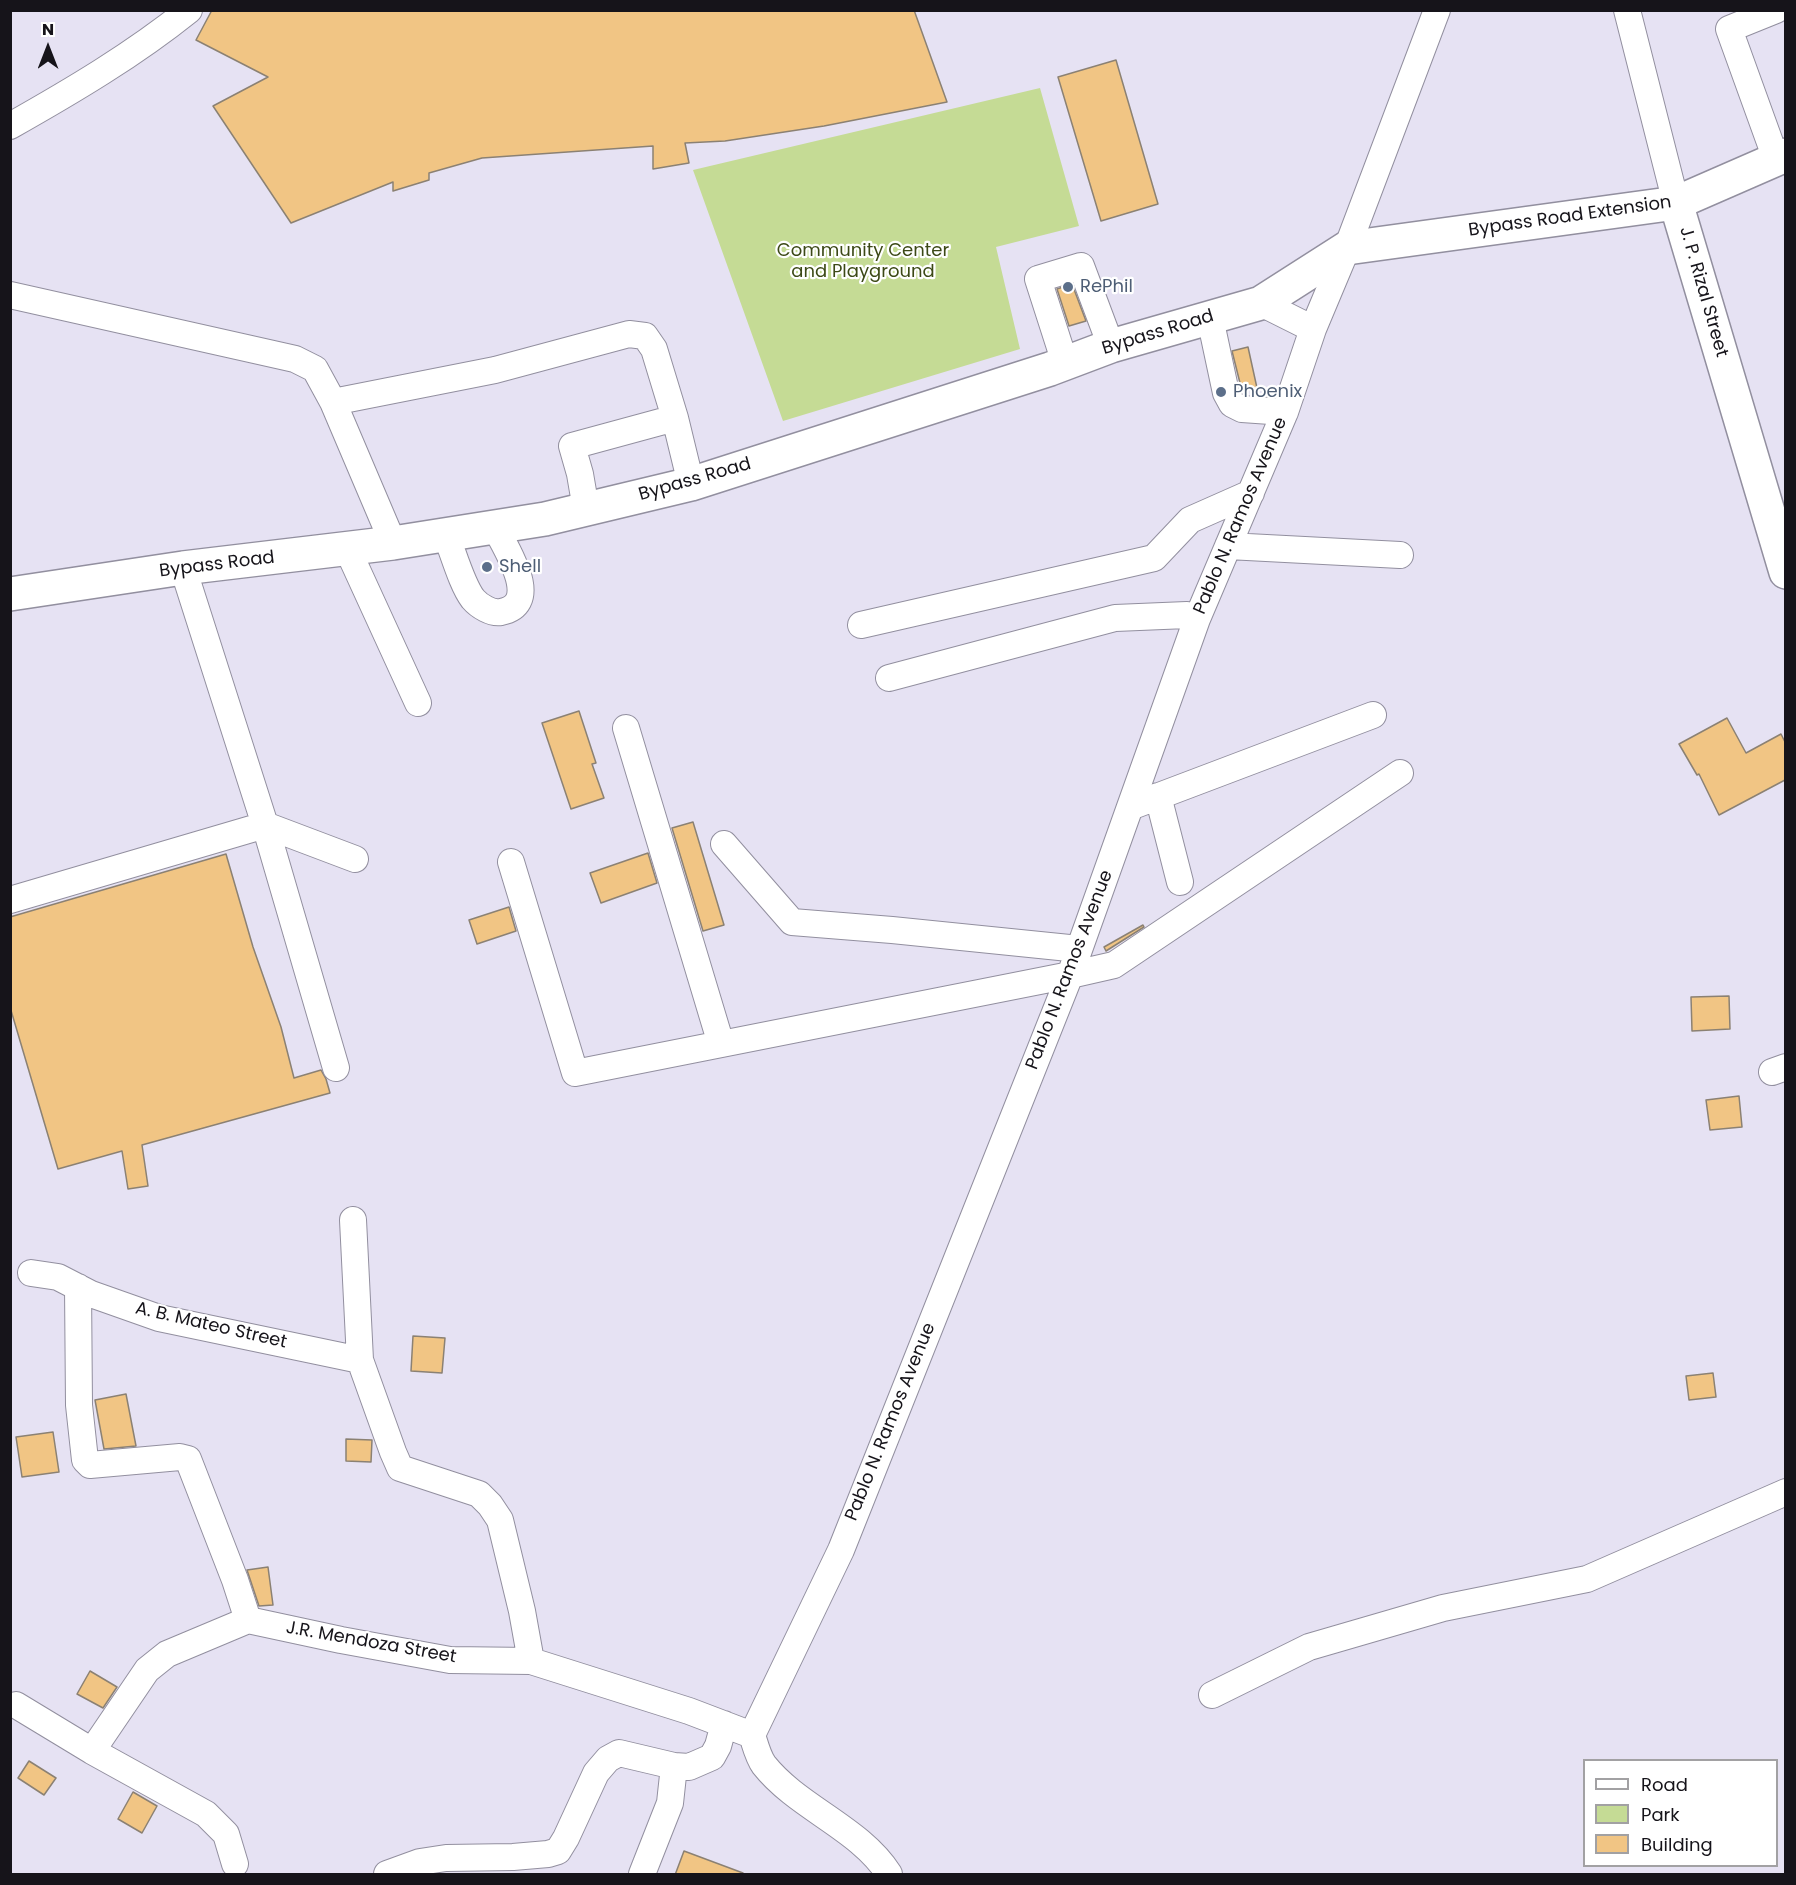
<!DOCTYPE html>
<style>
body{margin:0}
#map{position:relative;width:1796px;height:1885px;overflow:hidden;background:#e6e2f3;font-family:Poppins,sans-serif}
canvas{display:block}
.frame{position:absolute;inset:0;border:12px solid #16141a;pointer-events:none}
.legend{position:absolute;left:1583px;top:1759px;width:195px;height:108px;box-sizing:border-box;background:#fff;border:2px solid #a2a1a3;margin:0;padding:8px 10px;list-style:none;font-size:18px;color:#16141a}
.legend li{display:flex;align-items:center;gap:12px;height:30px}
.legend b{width:30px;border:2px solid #a2a1a3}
.north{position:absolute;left:18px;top:18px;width:60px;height:60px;-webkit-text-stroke:4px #fff;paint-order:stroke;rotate:0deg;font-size:16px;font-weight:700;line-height:24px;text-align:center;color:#16141a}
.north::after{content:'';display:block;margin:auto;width:21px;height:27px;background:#16141a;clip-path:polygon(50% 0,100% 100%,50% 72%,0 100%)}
</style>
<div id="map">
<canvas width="1796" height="1885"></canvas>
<div class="frame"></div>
<ul class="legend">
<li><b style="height:8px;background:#fff"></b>Road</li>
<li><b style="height:16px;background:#c5db95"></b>Park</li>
<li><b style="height:16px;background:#f1c584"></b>Building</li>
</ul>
<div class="north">N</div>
</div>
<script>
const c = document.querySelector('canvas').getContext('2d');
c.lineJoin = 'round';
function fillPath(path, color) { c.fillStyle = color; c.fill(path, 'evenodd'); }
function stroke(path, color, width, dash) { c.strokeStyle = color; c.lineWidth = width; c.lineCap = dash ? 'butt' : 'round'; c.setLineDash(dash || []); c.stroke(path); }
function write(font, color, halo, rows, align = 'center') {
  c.font = font + ' Poppins,sans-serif'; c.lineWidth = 4.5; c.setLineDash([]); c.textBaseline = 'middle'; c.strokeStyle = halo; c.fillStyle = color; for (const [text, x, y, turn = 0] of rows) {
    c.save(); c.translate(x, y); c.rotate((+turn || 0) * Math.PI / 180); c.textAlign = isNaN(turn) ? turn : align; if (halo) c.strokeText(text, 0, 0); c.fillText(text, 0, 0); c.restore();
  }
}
fillPath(new Path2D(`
 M1040,88L1079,226L996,247L1020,349L783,421L693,170Z`), '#c5db95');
const building = new Path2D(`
 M212,10H914L947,102L824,126L725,141L685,143L689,163L653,169V146L482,158L429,173V180L393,191V182L291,223L213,106L268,77L196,40Z
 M1116,60L1158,204L1101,221L1058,77Z
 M1072,284L1086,321L1069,326L1057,289Z
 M1248,347L1257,388L1242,391L1232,351Z
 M579,711L596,763L592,764L604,798L571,809L542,723Z
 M1727,718L1746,753L1781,734L1785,742V780L1719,815L1699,774L1697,775L1679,744Z
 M693,822L724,925L703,931L672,828Z
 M648,853L657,883L601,903L590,873Z
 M226,854L253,947L281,1027L294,1078L321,1070L326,1079L330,1093L142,1145L148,1186L128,1189L122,1151L58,1169L10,1007V917Z
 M509,907L516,931L477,944L469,920Z
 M1143,925L1144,927L1106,951L1104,947Z
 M1729,996L1730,1029L1692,1031L1691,997Z
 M1739,1096L1742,1127L1710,1130L1706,1100Z
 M413,1336L445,1338L442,1373L411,1371Z
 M1713,1373L1716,1397L1689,1400L1686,1376Z
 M126,1394L136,1446L104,1449L95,1400Z
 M53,1432L59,1472L22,1477L16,1437Z
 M346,1439L372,1440L371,1462L346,1461Z
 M268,1567L273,1605L259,1606L247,1570Z
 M90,1671L117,1687L103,1708L77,1694Z
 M29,1761L56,1778L44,1795L18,1778Z
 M133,1792L157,1806L142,1833L118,1819Z
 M684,1851L743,1873V1875H675Z`);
fillPath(building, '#f1c584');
stroke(building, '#8b8173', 1.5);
const minor = new Path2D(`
 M1627,10L1676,203
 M1776,10L1729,29L1776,159
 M10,126C72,91 133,55 189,10
 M10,295L295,359L315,369L333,402L393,543
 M1261,303L1313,329
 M1210,318L1226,393L1232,404L1242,409L1285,412
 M1065,363L1038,279L1081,266L1111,346
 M333,402L495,370L629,334L645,336L654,349L675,418
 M586,509L580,474L572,446L675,418L691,484
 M446,535C453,552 462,585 473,599C479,606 492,614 501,612C543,604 506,549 495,527
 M1228,546L1400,555
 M347,548L418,703
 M183,568L265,825L336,1068
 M861,625L1154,558L1190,520L1251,493
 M889,678L1115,618L1187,615L1197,619
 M626,728L721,1044
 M1158,796L1180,882
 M1130,807L1373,715
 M724,844L792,922L892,930L1079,949
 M511,862L575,1073L1070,975L1114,965L1400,773
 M10,900L265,825L355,859
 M1772,1072L1786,1067
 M353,1220L360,1360L393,1452L400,1468L479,1494L490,1505L500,1520L522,1611L531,1661
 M31,1273L58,1277L91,1294L159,1318L360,1360
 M78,1287L79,1405L85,1460L90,1465L180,1457L188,1459L235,1580L248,1620
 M248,1620L341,1640L450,1660L531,1661L689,1711L752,1735
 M1212,1695L1309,1647L1443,1608L1587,1579L1786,1492
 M16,1705L92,1751L206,1814L226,1834L235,1864
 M92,1751L147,1670L167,1654L248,1620
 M387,1874L420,1862L446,1858L513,1857L548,1854L558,1851L566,1838L596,1773L608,1759L619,1753L674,1766L689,1767L712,1757L718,1746L724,1724
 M642,1874L670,1803L674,1766
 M889,1874C860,1828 798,1808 764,1765C758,1757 755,1744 752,1735L841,1550L1070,975L1197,619L1285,412L1313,329L1347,248L1437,10`);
const major = new Path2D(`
 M1676,203L1786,572
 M10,594L183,568L393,543L545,519L691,484L1050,369L1111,346L1261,303L1347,248L1676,203L1786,155`);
stroke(minor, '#928f9f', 28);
stroke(major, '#928f9f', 36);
stroke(minor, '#fff', 26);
stroke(major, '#fff', 33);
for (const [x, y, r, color] of [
 [1068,287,6,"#5c6f8a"],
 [1221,392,6,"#5c6f8a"],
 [487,567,6,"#5c6f8a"]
]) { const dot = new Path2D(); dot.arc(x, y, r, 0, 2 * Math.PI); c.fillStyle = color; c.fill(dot); stroke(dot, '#fff', 2); }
write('18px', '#16141a', '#fff', [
 ["Bypass Road Extension",1570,217,-8],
 ["J. P. Rizal Street",1703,292,74],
 ["Bypass Road",1158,333,-17],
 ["Bypass Road",695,480,-16],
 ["Pablo N. Ramos Avenue",1241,516,-67],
 ["Bypass Road",217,565,-7],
 ["Pablo N. Ramos Avenue",1070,970,-69],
 ["A. B. Mateo Street",211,1326,13],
 ["Pablo N. Ramos Avenue",891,1422,-68],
 ["J.R. Mendoza Street",371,1643,10]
]);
write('18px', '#3c4916', '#fff', [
 ["Community Center",863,251],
 ["and Playground",863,272]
]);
write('18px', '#4e5e75', '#fff', [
 ["RePhil",1080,287],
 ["Phoenix",1233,392],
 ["Shell",499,567]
], 'left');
</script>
